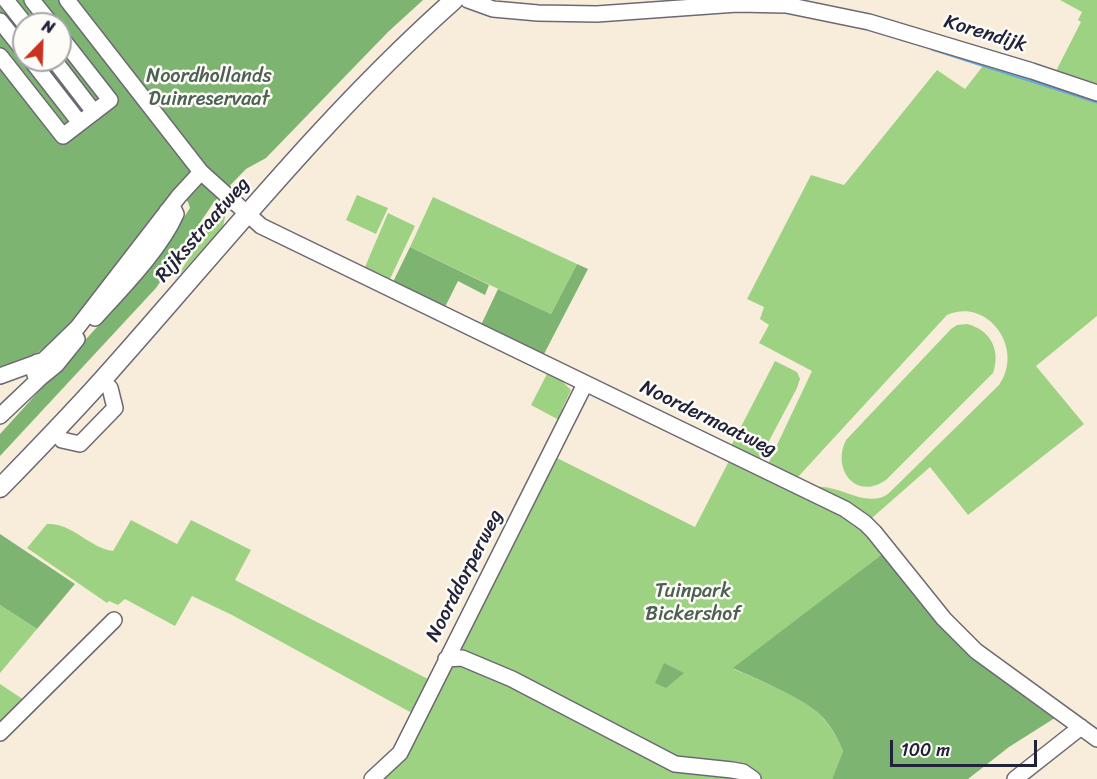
<!DOCTYPE html>
<style>
body{margin:0}
#map{position:relative;width:1097px;height:779px;overflow:hidden;background:#f8eddb;font-family:Sriracha,sans-serif}
canvas{display:block}
.north{position:absolute;left:12px;top:12px;width:60px;height:60px;box-sizing:border-box;background:#fdfcf7;border:2px solid #a5a5ac;border-radius:50%;rotate:23deg;font-size:16px;font-weight:700;line-height:24px;text-align:center;color:#22223b}
.north::after{content:'';display:block;margin:auto;width:21px;height:27px;background:#c8321e;clip-path:polygon(50% 0,100% 100%,50% 72%,0 100%)}
.scale{position:absolute;left:890px;top:740px;width:147px;height:27px;box-sizing:border-box;border:3px solid #22223b;border-top:0;padding-left:8px;font-size:18px;line-height:21px;white-space:nowrap;color:#22223b;-webkit-text-stroke:4px #fdfcf7;paint-order:stroke}
</style>
<div id="map">
<canvas width="1097" height="779"></canvas>
<div class="north">N</div>
<div class="scale">100 m</div>
</div>
<script>
const c = document.querySelector('canvas').getContext('2d');
c.lineJoin = 'round';
function fillPath(path, color) { c.fillStyle = color; c.fill(path, 'evenodd'); }
function stroke(path, color, width, dash) { c.strokeStyle = color; c.lineWidth = width; c.lineCap = dash ? 'butt' : 'round'; c.setLineDash(dash || []); c.stroke(path); }
function write(font, color, halo, rows, align = 'center') {
  c.font = font + ' Sriracha,sans-serif'; c.lineWidth = 5; c.setLineDash([]); c.textBaseline = 'middle'; c.strokeStyle = halo; c.fillStyle = color; for (const [text, x, y, turn = 0] of rows) {
    c.save(); c.translate(x, y); c.rotate((+turn || 0) * Math.PI / 180); c.textAlign = isNaN(turn) ? turn : align; if (halo) c.strokeText(text, 0, 0); c.fillText(text, 0, 0); c.restore();
  }
}
fillPath(new Path2D(`
 M1060,0H1097V88L1055,73L1081,22L1078,20L1082,12Z
 M986,62L1097,100V316L1036,366L1084,424L968,515L930,467L872,518L816,487C839,484 866,509 888,494L999,385C1025,349 988,297 947,315L797,478L768,464L812,371L759,343L769,325L760,319L764,307L747,299L811,175L844,185L937,70L965,89Z
 M357,195L388,208L376,234L346,220Z
 M433,197L577,264L551,314L410,247Z
 M221,211L225,217L223,227L175,280L204,234Z
 M388,213L415,226L390,279L365,267Z
 M967,324C991,330 1001,351 993,373L887,479C857,502 831,470 846,440L951,329L957,325Z
 M775,361L797,372L800,379L797,388L759,460L731,446Z
 M548,372L556,375L571,390L562,409L566,412L559,420L531,405Z
 M555,457L695,527L729,461L842,513L860,527L885,552L734,669C756,679 800,696 817,712C828,722 838,738 843,751L832,779H380Z
 M131,520L177,544L191,520L251,550L235,580L430,680L412,713L232,615L192,596L175,626L125,599L118,605L109,601L107,603L27,548L47,524C71,522 90,548 113,551Z
 M0,605L37,629L0,673Z
 M0,684L27,702L0,727Z`), '#9ed283');
fillPath(new Path2D(`
 M0,0H423L388,32L266,158L246,169L214,202L156,288L0,456V434L136,284L159,256L190,208L188,202L183,198L58,339L27,360L0,371ZM24,24H60V60H24Z
 M410,247L489,285L485,295L458,281L445,307L393,282Z
 M577,264L588,269L543,356L481,325L498,289L551,314Z
 M0,534L75,584L37,629L0,605Z
 M885,552L933,612L1058,716L1009,747L968,779H832L843,751C838,738 828,721 817,712C799,696 756,679 733,668Z
 M664,663L684,673L666,688L655,683Z`), '#7eb471');
stroke(new Path2D(`
 M932,49L1097,102`), '#68a9dc', 3);
const minor = new Path2D(`
 M6,0L25,24
 M32,0L51,24
 M67,0L201,172L261,226L845,509L865,523L874,532L944,619L976,651L1097,739
 M468,0L493,9L538,13L597,14L737,4L786,5L869,22L1032,71L1097,93
 M0,21L24,51
 M0,56L63,136L110,100L60,36
 M31,60L80,123
 M54,60L94,112
 M95,318C121,289 160,250 176,214L174,210L167,211
 M37,362L34,370L35,375L40,378L56,365L77,339
 M0,376L44,360L77,328L179,196L201,172
 M0,416L40,378
 M55,430L62,440L80,444L115,408L110,388L102,380
 M446,659L462,658L512,679L675,764L732,770L743,772L753,779
 M0,733L114,620
 M372,779L400,753L585,384
 M1015,779L1081,727`);
const major = new Path2D(`
 M0,488C38,449 76,410 112,369C224,243 328,112 454,0`);
stroke(minor, '#6d6973', 18);
stroke(major, '#6d6973', 21);
stroke(minor, '#fff', 15);
stroke(major, '#fff', 18);
write('20px', '#22223b', '#fdfcf7', [
 ["Korendijk",985,34,17],
 ["Rijksstraatweg",203,230,-49],
 ["Noordermaatweg",708,419,26],
 ["Noorddorperweg",465,576,-63]
]);
write('20px', '#4d6054', '#fdfcf7', [
 ["Noordhollands",209,77],
 ["Duinreservaat",209,100],
 ["Tuinpark",693,592],
 ["Bickershof",693,615]
]);
</script>
